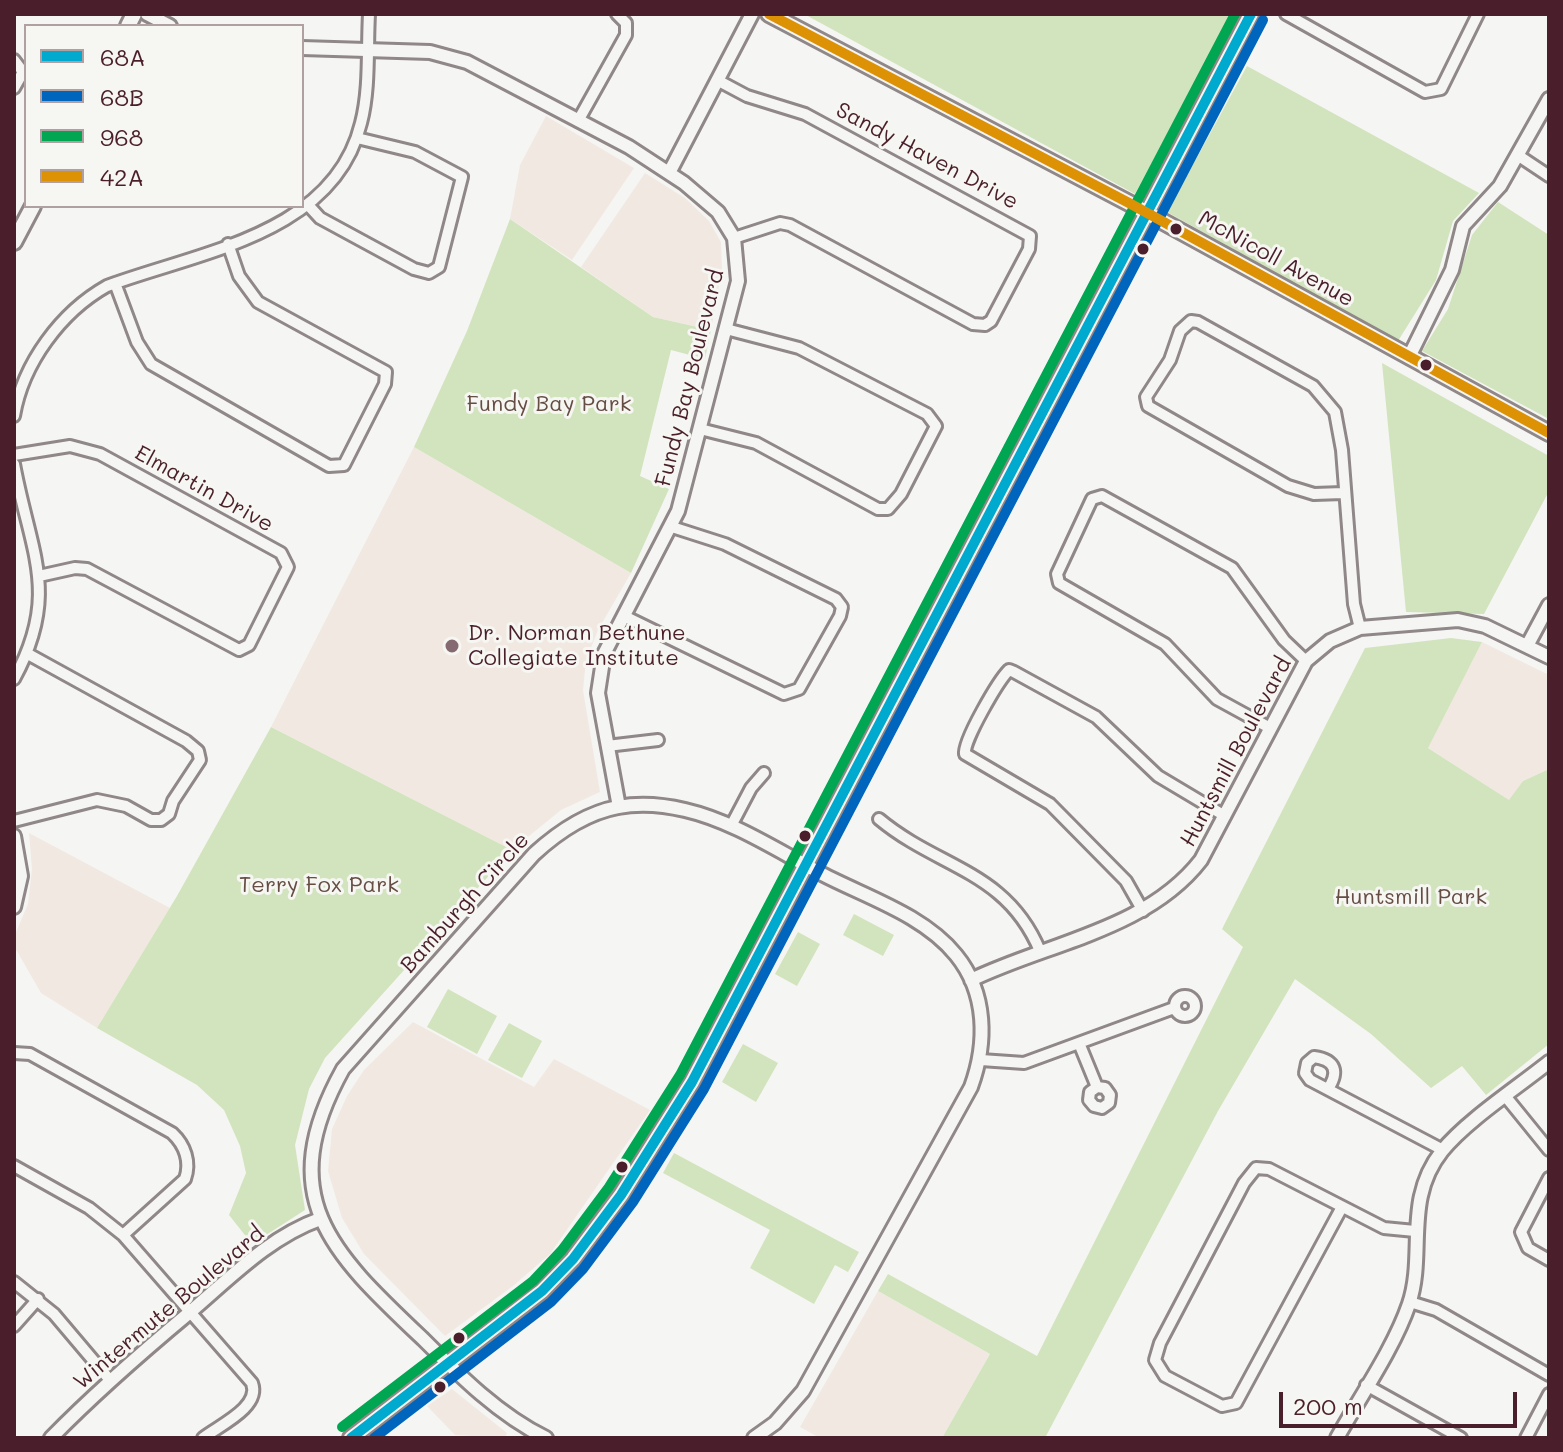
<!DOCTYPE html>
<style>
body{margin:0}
#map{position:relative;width:1563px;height:1452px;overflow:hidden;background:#f5f5f3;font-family:Mali,sans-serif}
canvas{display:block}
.frame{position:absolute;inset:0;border:16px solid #4a1f2b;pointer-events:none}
.legend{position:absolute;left:24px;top:24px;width:280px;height:184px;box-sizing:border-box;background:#f6f6f2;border:2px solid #b1a0a2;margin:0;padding:10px 14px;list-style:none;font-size:24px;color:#4a1f2b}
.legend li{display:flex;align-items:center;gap:16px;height:40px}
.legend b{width:40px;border:2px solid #b1a0a2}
.scale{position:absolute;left:1279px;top:1392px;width:238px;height:36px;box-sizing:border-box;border:4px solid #4a1f2b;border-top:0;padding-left:10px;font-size:24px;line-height:28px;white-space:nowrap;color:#4a1f2b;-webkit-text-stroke:6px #f6f6f2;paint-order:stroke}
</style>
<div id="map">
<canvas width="1563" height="1452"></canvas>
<div class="frame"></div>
<ul class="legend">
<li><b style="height:10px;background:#00a9ce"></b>68A</li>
<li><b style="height:10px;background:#0065bd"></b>68B</li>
<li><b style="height:10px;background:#00a651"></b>968</li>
<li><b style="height:10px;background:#dd9206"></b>42A</li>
</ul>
<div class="scale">200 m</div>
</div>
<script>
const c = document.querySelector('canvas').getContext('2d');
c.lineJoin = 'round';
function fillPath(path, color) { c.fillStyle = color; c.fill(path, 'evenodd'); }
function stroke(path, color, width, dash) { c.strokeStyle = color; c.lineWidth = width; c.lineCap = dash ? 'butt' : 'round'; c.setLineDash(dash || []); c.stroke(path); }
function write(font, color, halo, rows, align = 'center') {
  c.font = font + ' Mali,sans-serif'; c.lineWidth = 6; c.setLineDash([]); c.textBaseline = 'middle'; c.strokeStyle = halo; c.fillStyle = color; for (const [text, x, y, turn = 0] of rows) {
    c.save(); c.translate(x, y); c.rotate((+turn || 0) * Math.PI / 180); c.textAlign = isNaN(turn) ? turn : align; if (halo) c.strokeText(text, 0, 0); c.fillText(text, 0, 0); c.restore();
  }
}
fillPath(new Path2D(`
 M546,116L634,168L572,260L510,219L520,165Z
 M645,173L685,198L709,221L721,242L722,269L711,330L653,317L581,267Z
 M414,447L631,573L598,630L586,661L583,690L600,792L561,810L512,850L271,727Z
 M1482,642L1549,675V769L1523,781L1510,801L1427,747Z
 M29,833L170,908L97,1028L41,993L14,946V937L28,904L32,869Z
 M413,1022L534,1087L554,1059L650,1110L550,1254L513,1286L445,1336L364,1254L342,1218L328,1171L332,1129L347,1096L364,1070Z
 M878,1291L990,1354L942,1438H820L800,1427Z
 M452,1389L507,1433L505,1438L455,1435L427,1406Z`), '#f1e9e1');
fillPath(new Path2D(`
 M804,14H1231L1135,194Z
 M1247,66L1479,193L1453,221L1436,280L1398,341L1167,212Z
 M1498,202L1549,235V419L1422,351L1448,309L1472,235Z
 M510,219L653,317L711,330L705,359L671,350L640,476L669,489L631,573L414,447L467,331Z
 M1382,363L1549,456V491L1484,614L1406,612Z
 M1451,638L1482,642L1428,748L1509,800L1523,781L1549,769V1044L1486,1095L1462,1066L1431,1088L1371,1034L1295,979L1218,1111L1045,1438H942L990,1354L878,1291L888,1274L1037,1356L1243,947L1222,929L1365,648Z
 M271,727L512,850L325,1058L309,1089L295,1145L305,1210L252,1244L229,1215L246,1173L240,1146L224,1110L197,1085L97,1028L177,896Z
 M854,914L894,935L883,956L843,935Z
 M798,932L820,944L797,986L775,974Z
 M448,989L497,1016L477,1054L427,1027Z
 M509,1023L542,1041L522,1078L488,1060Z
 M743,1044L778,1063L756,1102L722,1082Z
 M674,1153L859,1252L848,1272L835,1265L814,1304L750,1268L770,1230L663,1173Z`), '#d2e4bd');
const minor = new Path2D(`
 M1286,14L1425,92L1441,89L1478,14
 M14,60L23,72L14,88
 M717,80L747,96L805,114L1030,236L1029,249L991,321L985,325L973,324L790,225L780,223L734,238
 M578,121L626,35V23L617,14
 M1519,156L1549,176
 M309,206L320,218L414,269L429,273L439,267L462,177L415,152L357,138
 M115,283L137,342L151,364L329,466L344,465L385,384L386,372L258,302L239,276L228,244
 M14,416C23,363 61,312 107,286C198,252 334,235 361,123C370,89 367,49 369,14
 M700,429L756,443L878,509H888L901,494L936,426L927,414L799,348L726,329
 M14,455L70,446L100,454L281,553L288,567L249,645L239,650L87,569L75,568L39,576
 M14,464C30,552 61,593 14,679
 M1343,493L1314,494L1288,486L1148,406L1146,397L1170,360L1180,331L1191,321L1198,322L1313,386L1335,412L1342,450L1354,604L1360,628
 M624,616L784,694L799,689L840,616L842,607L836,599L725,544L672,527
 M1270,728L1217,699L1165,644L1059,583L1057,574L1092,499L1102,496L1232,568L1284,640L1306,661
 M607,746L658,740
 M879,819C939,869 1006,870 1040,951
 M14,821L97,800L126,806L151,820H161L169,814L173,801L200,760L198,751L186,741L28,654
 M731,826L751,788L764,773
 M1143,911L1126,881L1050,804L965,754C963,741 998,681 1009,670L1014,672L1096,717L1158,776L1225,816
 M1175 1006a10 10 0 1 1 20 0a10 10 0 1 1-20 0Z
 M1079,1043L1097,1087L1105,1088L1110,1095L1109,1103L1102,1108L1094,1106L1089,1100L1090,1092L1097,1087
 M14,1053L30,1054L172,1133C185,1145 191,1162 185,1179L123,1235
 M981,1060L1024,1063L1174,1008
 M1328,1089C1339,1072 1336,1060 1314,1057L1307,1063L1305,1073L1310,1080L1443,1150
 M1506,1097L1549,1150
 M14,1166L89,1208L123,1235L252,1383C261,1407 220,1425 203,1438
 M1549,1178L1521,1232L1528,1248L1549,1260
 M1342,1207L1236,1403L1222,1406L1165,1376L1155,1360L1160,1343L1244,1183L1256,1168L1269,1169L1384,1228L1415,1231
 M14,1282L54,1314L109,1379
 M1410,1302L1436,1310L1549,1375
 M14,1326L38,1299
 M1366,1385L1461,1438
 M1526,1438L1549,1394`);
const tertiary = new Path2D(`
 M147,14L170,26
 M302,48L430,52L467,62L629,147L684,183L718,212L734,238L738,281L678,511L604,654L598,693L619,807
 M669,173L752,14
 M1409,357L1452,270L1463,226L1500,186L1549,99
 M1527,646L1549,605
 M14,836L21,876L14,907
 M971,980C1047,943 1147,930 1201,860L1306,661L1330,641L1360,628L1458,620L1485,626L1549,657
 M51,1438C95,1393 141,1353 189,1313C229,1279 269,1237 320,1219
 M546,1438C499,1415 460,1376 423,1339C331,1252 272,1197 343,1069L534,854C558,832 586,813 618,807C639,803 664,805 685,810C733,821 778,851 822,874C866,897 924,915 956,955C987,993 987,1043 971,1087L803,1391L775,1423L754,1438
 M1337,1438C1360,1397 1394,1348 1409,1304C1426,1254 1403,1200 1442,1151C1466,1121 1518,1087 1549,1062`);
const secondary = new Path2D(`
 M769,14L1129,203L1549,433
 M128,26L134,14
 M14,242L33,206
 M351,1438L542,1291L573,1259L621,1195L692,1082L1251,14`);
stroke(minor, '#8f8788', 16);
stroke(tertiary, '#8f8788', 18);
stroke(secondary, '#8f8788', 20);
stroke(minor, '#f5f5f3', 10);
stroke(tertiary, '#f5f5f3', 12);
stroke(secondary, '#f5f5f3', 14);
stroke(new Path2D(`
 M351,1438L542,1291L573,1259L621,1195L692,1082L1251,14`), '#00a9ce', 10);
stroke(new Path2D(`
 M374,1438L551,1302L583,1269L633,1202L704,1089L1263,20`), '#0065bd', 10);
stroke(new Path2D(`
 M342,1427L533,1281L562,1250L609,1187L680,1075L1235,14`), '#00a651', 10);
stroke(new Path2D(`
 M769,14L1129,203L1549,433`), '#dd9206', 10);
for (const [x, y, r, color] of [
 [1176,229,7,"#4a1f2b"],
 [1143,249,7,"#4a1f2b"],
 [1426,365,7,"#4a1f2b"],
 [452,646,8,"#866a71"],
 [805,836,7,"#4a1f2b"],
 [622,1167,7,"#4a1f2b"],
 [459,1338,7,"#4a1f2b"],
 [440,1387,7,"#4a1f2b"]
]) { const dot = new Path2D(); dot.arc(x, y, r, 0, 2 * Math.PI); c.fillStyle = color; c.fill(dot); stroke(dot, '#f6f6f2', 3); }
write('22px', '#4a1f2b', '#f6f6f2', [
 ["Sandy Haven Drive",927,156,28],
 ["McNicoll Avenue",1276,259,29],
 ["Fundy Bay Boulevard",690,378,-76],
 ["Elmartin Drive",204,489,29],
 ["Huntsmill Boulevard",1236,752,-62],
 ["Bamburgh Circle",465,903,-48],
 ["Wintermute Boulevard",169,1308,-40]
]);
write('22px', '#654d44', '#f6f6f2', [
 ["Fundy Bay Park",549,404],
 ["Terry Fox Park",319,885],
 ["Huntsmill Park",1411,897]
]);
write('22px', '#4a1f2b', '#f6f6f2', [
 ["Dr. Norman Bethune",468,633],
 ["Collegiate Institute",468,658]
], 'left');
</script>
